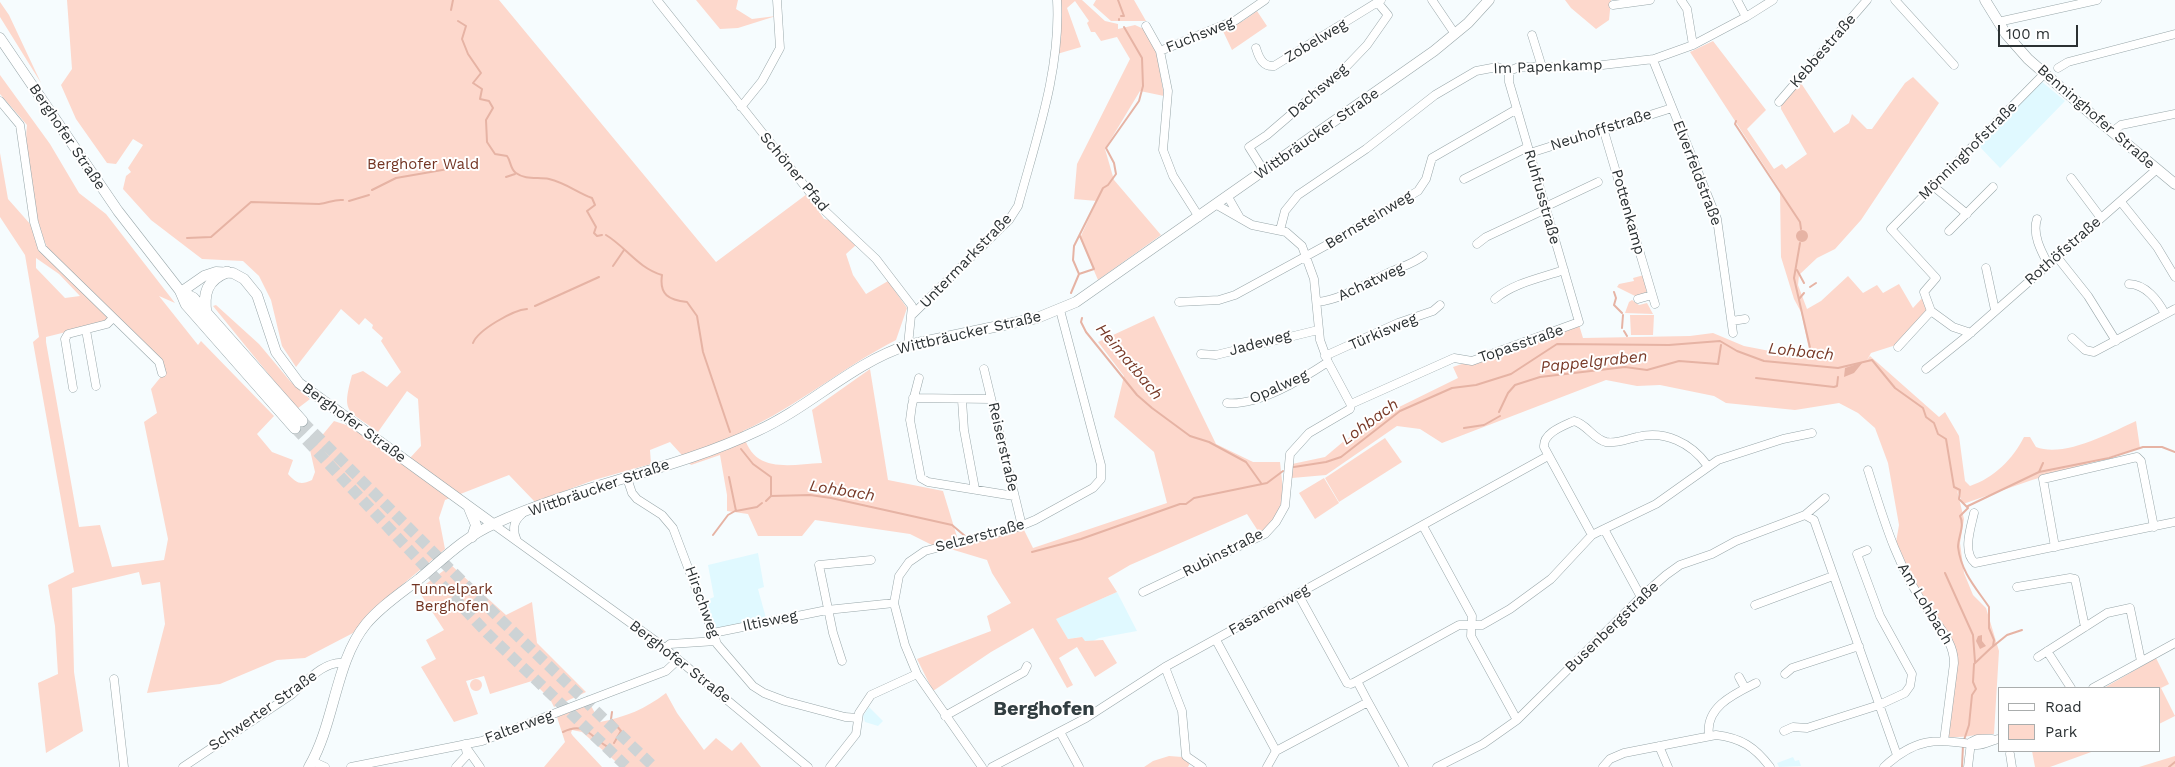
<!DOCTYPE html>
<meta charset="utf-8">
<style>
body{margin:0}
#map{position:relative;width:2175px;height:767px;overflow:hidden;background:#f6fcfe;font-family:"Work Sans",sans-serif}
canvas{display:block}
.legend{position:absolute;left:1998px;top:687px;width:162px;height:65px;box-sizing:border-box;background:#fff;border:1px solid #aaadad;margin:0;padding:6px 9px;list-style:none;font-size:15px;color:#2b3133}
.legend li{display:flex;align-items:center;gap:10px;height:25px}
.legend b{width:25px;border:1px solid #aaadad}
.scale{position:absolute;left:1998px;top:25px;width:80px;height:22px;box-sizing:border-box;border:2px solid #2b3133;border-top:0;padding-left:6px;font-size:15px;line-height:18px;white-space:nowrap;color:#2b3133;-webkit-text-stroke:4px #fff;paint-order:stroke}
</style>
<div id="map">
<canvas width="2175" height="767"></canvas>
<ul class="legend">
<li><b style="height:6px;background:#fff"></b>Road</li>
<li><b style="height:14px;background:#fdd8cc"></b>Park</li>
</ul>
<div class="scale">100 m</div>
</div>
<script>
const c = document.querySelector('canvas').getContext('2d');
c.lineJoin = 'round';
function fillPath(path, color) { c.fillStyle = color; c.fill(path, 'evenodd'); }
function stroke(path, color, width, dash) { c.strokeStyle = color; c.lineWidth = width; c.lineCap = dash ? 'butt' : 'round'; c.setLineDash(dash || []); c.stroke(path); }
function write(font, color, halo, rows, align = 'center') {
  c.font = font + ' "Work Sans",sans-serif'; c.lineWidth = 4; c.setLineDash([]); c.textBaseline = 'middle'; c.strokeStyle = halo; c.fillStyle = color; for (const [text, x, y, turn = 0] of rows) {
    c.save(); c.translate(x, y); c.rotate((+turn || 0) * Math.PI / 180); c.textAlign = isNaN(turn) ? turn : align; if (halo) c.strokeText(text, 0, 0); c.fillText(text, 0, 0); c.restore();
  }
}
fillPath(new Path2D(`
 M2041,81L2065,101L2000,168L1979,146Z
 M758,553L764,587L758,589L766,618L716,628L705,601L714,597L708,565Z
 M1117,592L1137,631L1099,638L1093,641L1085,642L1081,637L1068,639L1055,619Z
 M869,707L883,721L878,726L865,722L863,716Z
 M1793,757L1795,761L1799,760L1801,766L1779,767L1777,763Z`), '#e0f9ff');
fillPath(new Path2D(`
 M67,0H499L716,262L807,194L824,219L829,220L856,245L846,254L853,275L866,294L888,281L907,308L896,340C843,367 798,406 743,431C751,474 787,465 822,463L812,410L870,369L888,480L943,491L958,540L936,547L910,534L815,520L802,536H758L748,514L727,511V495L720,455L691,465L670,442L650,450L651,464L594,480L535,502L509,475L445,500L439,518L445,549L372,610L353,633L305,658L277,660L220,684L147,693L165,624L160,582L142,585L139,572L72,588L74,672L83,731L46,753L38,683L58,674L55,626L48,585L74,572L33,342L39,337L25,255L0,217V153L8,199L31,225L39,249L110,318L106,322L46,337V342L79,527L100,525L112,567L164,560L168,539L144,422L157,413L151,389L164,373V364L50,253C35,226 23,156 27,125L0,94V75L50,144L79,193L106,214L175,303L159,296L198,345L201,341L274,416L257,434L272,452L293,460L288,474C297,484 301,485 312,480L315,472L310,450L334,421L377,435L410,458L421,446L418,399L407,391L378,432C348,409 341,415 352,375L363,371L387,387L401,372L381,341L383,338L372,328L373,325L365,318L359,325L341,309L296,367L282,346L271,300L259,276L243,261L202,259L151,220L123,189L126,176L131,172L128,168L143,145L133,139L116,164L107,163L76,119L61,85L72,69ZM36,258L59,274L80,296L65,298L36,268Z
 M696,0H738L736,9L752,19L776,16L738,28L720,29Z
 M1061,0H1082L1105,21L1118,24V29L1135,25L1146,30L1157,54L1164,96L1140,91L1105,149L1114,180L1161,235L1098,280L1080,238L1097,201L1074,199L1077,164L1130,59L1117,37L1101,41L1095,32H1091L1087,23L1089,21L1075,1L1067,8L1081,47L1057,54Z
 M1096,0H1134L1146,21H1111L1093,5Z
 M1565,0H1611L1609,20L1596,29L1571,8Z
 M0,2L9,15L41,83L0,17Z
 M1257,11L1267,26L1232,50L1222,29L1243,21Z
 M1713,41L1766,110L1747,129L1774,169L1782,164L1786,169L1807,154L1781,109V102L1799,80L1834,133L1849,123L1852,114L1867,129H1872L1905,83L1913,77L1939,103L1861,220L1835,249L1817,258L1799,275L1798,285L1807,309L1821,301L1848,276L1863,293L1877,285L1883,293L1899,284L1913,308L1924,296L1929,309L1896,345L1871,353L1867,360L1870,356L1939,417L1945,412L1959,436L1965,481L1970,486C1994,478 2013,459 2024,437H2030L2036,447C2064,458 2110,433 2136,421L2140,448L2032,480L1963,504L1957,490L1964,519L1960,543L1964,573L1973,595L1986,608L1999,651L1994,734C1977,734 1964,738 1947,737L1957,660L1895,548L1899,525L1888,463L1875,428L1858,413L1839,403L1795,410L1726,403L1714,396L1660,385L1637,386L1606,380L1442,443L1420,429L1397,426L1326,475L1292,478V464L1325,457L1344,441L1395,409L1458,378L1453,367L1579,325L1583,338L1690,336L1713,333L1744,346L1811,359L1801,312L1794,299L1781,257L1780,190L1690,52Z
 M1644,275L1647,293L1635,296L1617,287L1619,284L1634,281L1633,278Z
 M1632,300L1639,305L1647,303L1653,314L1625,313L1629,302Z
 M216,305L259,344L290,381L310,399L297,409L213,306Z
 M1630,315H1654L1653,335H1631Z
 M1154,316L1216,444L1253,462H1280C1284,499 1287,506 1260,534L1247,514L1130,565L1108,578L1117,592L1056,619L1068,639L1082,637L1085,641L1103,640L1117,663L1095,677L1077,647L1059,658L1073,685L1067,688L1033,628L991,652L933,691L917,659L991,631L987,616L1011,603L992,573L987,560L944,547L1024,530L1033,548L1167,503L1154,452L1114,417L1124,376L1098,342Z
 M1385,438L1402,462L1339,502L1325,478Z
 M1324,478L1339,503L1315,519L1299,493Z
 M451,565L506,615L532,602L537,643L586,692L554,707L550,699L532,681L490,694L484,676L466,681L478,714L454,722L421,667L436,659L426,640L444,630L418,590Z
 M2156,658L2169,684L2161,688L2175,716L2159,724V688H2104Z
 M470 685a6 6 0 1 1 12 0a6 6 0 1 1-12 0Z
 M666,693L677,713L704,750L716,738L732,751L741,742L761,767H622L582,732L572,730L571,733L573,736L602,767H544L565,742L557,717L590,704L600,722C626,717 645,709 666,693Z
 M2032,751H2094L2050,767H2035Z
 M1169,756L1182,757L1190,763L1188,767H1144L1153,761Z
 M2175,756V767H2139Z`), '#fdd8cc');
fillPath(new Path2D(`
 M1796 236a6 6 0 1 1 12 0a6 6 0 1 1-12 0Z
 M1863,362L1854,373L1844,377L1845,368Z
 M1982,635V641L1986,646L1980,649L1976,641L1978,636Z`), '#e6b3a4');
stroke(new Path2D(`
 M1118,0L1124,16H1121
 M451,10L453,0
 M1119,19V20
 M458,21L466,26L462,39L468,54L481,73L473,83L482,89L480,99L489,101L493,108L486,120L487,142L495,154L507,156C511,161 510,169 516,173C525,180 538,177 549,179C566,183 576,192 592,198L595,205L587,211L596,227L594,233L597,236L602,235
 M1736,121L1735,124L1800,222L1801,229
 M506,177L515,174
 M372,190L396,178L448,169
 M349,201L369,195
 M606,235C626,247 638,268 662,275C659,295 669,300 687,302L697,316L703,352L730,432
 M187,238L211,237L251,202L319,204C329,203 334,199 343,200
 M1800,243L1794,278L1811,352
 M613,266L624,250
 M1797,270L1804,283
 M1079,274L1094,269L1080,236
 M1810,287L1816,283
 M1614,292L1616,298L1614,305L1622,313
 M1071,293L1079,274L1073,260L1074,246L1103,188L1108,185L1116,174L1114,163L1106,148L1139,101L1143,86L1142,58L1124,27
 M1799,299L1804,293
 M535,306L599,277
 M1082,318L1081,322L1086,332L1137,395L1152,408L1190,436L1209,442L1246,462L1261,483
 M1622,328L1623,315
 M1624,331L1627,336
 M473,343C478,330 513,310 527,309
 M1756,378L1834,387L1837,386L1838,377
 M1499,412L1508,393L1515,385L1540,377L1625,367L1647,370L1679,361L1718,364L1721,345
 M1464,428L1484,425L1500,416
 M741,449L753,464L771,477V496L810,495L831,498L952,525L965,536
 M1294,467L1326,462L1341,457L1400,411L1452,388L1476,385L1511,374L1557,344L1669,345L1720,341L1737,351L1764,361L1838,368L1872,360L1895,388L1923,408L1926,417L1934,423L1938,434L1946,439L1954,487L1960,490L1959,499L1968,508L1960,516C1965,526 1958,537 1958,547C1961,572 1976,588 1989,607V628L1994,640L1993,646L1974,664L1973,682L1976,689L1972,695L1969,725L1964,740
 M2039,472L2043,463
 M729,477L736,511L757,507L762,503
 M766,501L771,496
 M1968,506L2039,472L2109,458L2143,447H2162L2175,452
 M713,535L728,515L735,511
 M1032,552L1081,539L1180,504H1186L1194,498L1267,483L1283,471
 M1945,573L1973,635L1975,662
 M1991,648L2007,635L2022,630
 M612,712L611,719L621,731L614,743
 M563,732C587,720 592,740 610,748
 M1962,767L1963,745
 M2169,767L2175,762`), '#e6b3a4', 2);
stroke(new Path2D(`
 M302,421L501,620L654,767
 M295,428L487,633L627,767`), '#cdd3d5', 11, [11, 5.5]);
const minor = new Path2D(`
 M657,0L823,209L876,259L912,306L908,345
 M1432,0L1455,34
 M1681,0L1687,9L1693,45
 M1737,0L1746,17
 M1895,0L1954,65
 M1613,5L1650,0
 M1998,22L2097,0
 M1146,26L1160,51L1168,91L1163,150L1173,176L1199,217
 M1532,35L1542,67
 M1256,48C1259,58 1263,67 1274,66L1381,0
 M1160,51L1236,20L1265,0
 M1653,60L1717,219L1733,333
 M2058,68L2068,62L2175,34
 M0,101L20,125L34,222L42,248L159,362L162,373
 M1779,102L1867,0
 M741,107L762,81L780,48L777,0
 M1603,128L1655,304
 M2112,132L2121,125L2175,114
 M1530,153L1672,108
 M1264,171L1249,147L1267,135L1344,69L1367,45L1388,15L1378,3
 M2071,178L2101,218
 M1464,179L1528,147
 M1933,186L1967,214
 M1228,197L1240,218
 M2121,202L2157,247L2175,277
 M1545,207L1598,182
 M2037,219C2032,234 2041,251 2048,264
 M1280,230L1285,211L1298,195L1366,149L1435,95L1476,71L1497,67L1509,71L1519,67L1594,66L1654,59L1693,45L1746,17L1773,0
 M1949,231L1993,187
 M1477,244L1486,237L1546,209
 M2057,257L2088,296L2116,341
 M1986,268L1995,310
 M2129,284C2145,284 2158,300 2165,314
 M1495,299C1513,283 1541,278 1564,270
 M1638,299L1652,295
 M1179,302L1219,300L1235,295L1334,241L1418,191L1426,179L1432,158L1517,109
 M1317,302C1344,299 1364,284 1388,273C1400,267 1413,264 1423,256
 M1931,311L1924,292L1936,278L1891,229L2044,74
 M1931,311L1953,327L1971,333
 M913,314L1009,220L1018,206C1036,139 1061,70 1057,0
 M1732,321L1745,319
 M86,330L96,386
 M2072,338L2085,350L2094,352L2175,309
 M1898,347L1931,311
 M1201,354L1216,355L1318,330
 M1325,356L1398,323L1433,311L1440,305
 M984,369L1022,526
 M1926,369L1967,336L2157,169
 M919,378L912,405L910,420L921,478L928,482L1014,496
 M73,388L65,339L68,334L107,324L113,318
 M913,398L991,399
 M962,400L964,430L975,489
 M1227,403C1259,406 1302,379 1328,362
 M1351,404L1454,358L1472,361L1579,322L1509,82V71
 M1868,470C1884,521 1898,569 1929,612C1940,628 1954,643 1954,663L1944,741
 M627,478L632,493L637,499L662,515L673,528L717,644L753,686L764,693L785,701L845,717L858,718
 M1974,513C1971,527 1962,552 1975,563L2175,522
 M1805,515L1825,498
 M493,524L657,642L808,767
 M1423,526L1472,616L1471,636L1517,720
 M1604,529L1656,504L1718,460L1783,439L1812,433
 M517,541C512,529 513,522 522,514
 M2055,547L2043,479L2137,457L2141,461L2154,527
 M2017,587L2070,578L2075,579L2085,627
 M1143,592L1265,534L1276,522L1285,506L1290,454L1309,433L1350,409L1351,405L1328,362L1320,340L1314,279L1302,246L1286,232L1252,225L1217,205
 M1298,594L1347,683L1351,684L1357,681
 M1641,597L1604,529L1592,535L1544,447C1543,433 1563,426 1574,421C1587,424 1593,439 1606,442C1616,444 1627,439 1637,437C1665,430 1691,443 1707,465
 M1755,605L1833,576
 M713,633L827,610L894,603
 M1216,640L1276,751
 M664,649L670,644L716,641
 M2047,651L2071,688
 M2038,657L2107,613L2130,608L2141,661
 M842,661L833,633L819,565L871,560
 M1165,667L1182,711L1186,756L1202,767
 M1785,674L1792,668L1859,646
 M1739,677L1745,688
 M114,679L124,767
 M2093,688L2175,643
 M1368,702L1404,767
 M945,716L1024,672L1027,666
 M1784,731L1793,727L1807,728L1879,705L1905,693L1910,686L1912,674L1880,616L1857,554L1867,550
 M1060,732L1079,767
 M1709,735C1705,707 1734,694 1756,683
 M1971,742L1977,739H1992
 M1659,746L1668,767
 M468,750L480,767
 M2010,754L2012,767
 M312,761L325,767
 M183,767L291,695C306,682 324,660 345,663
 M351,767L482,741L666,671L678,660
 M456,767L467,755L465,744
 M830,767L856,734L859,713L871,695L917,674
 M982,767L917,674L905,645L894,603L899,576L909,562L925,551L1018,527L1035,520L1093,488L1101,479V465L1060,310
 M992,767L1086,718L1165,667L1548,456
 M1267,767L1276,751L1368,702L1357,681L1459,625H1482L1510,609L1551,579L1592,535
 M1437,767L1483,744L1517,720L1641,597L1666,575L1680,565L1712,554L1736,541L1805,515L1814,520L1897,755
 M1603,767L1610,759L1624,753L1716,735C1741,738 1755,747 1770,767
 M1884,767C1915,738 1936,738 1976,745C1983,746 1992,740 1999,739
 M1968,767L1971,742`);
const major = new Path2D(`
 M1985,0L2006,34L2028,59L2098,120L2175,184
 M0,38L118,211L181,292L204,276L216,272L233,273L244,279L257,295L276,352L299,383L493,524
 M469,508L476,525L472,537
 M309,767C335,723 335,662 366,624C381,606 401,593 419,579C442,560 466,536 494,524C578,485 673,471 757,431C810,407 852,363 908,345L1037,318L1076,302L1434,51L1468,23L1489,0`);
const highway = new Path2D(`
 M181,292L186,304L295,428
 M181,292L193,298L302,421
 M206,314C203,293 207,280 227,272`);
stroke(minor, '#99a7aa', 9);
stroke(major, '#99a7aa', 11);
stroke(highway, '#99a7aa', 12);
stroke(minor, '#fff', 8);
stroke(major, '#fff', 10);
stroke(highway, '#fff', 11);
write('15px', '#2b3133', '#fff', [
 ["Fuchsweg",1200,35,-22],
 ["Zobelweg",1316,41,-31],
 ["Kebbestraße",1823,51,-49],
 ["Im Papenkamp",1548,67,-2],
 ["Dachsweg",1318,91,-41],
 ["Benninghofer Straße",2096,117,41],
 ["Neuhoffstraße",1601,130,-18],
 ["Wittbräucker Straße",1317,134,-35],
 ["Berghofer Straße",67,137,56],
 ["Mönninghofstraße",1968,151,-45],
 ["Schöner Pfad",794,172,50],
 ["Elverfeldstraße",1697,173,69],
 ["Ruhfusstraße",1542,197,74],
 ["Pottenkamp",1628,212,74],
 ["Bernsteinweg",1369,220,-31],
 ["Rothöfstraße",2063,251,-41],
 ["Untermarkstraße",966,261,-46],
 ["Achatweg",1371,282,-25],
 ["Türkisweg",1383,332,-23],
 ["Wittbräucker Straße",969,333,-13],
 ["Jadeweg",1260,343,-15],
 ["Topasstraße",1521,344,-19],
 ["Opalweg",1279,387,-24],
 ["Berghofer Straße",354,423,36],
 ["Reiserstraße",1003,447,77],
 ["Wittbräucker Straße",599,488,-19],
 ["Selzerstraße",980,536,-15],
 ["Rubinstraße",1223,553,-27],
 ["Hirschweg",702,602,70],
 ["Am Lohbach",1925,604,59],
 ["Fasanenweg",1269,610,-29],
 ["Iltisweg",770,621,-12],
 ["Busenbergstraße",1612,627,-44],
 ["Berghofer Straße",680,662,38],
 ["Schwerter Straße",263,711,-35],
 ["Falterweg",519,727,-20]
]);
write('15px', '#733523', '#fff', [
 ["Berghofer Wald",423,165],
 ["Tunnelpark",452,590],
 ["Berghofen",452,607]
]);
write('italic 16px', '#783a28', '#fff', [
 ["Lohbach",1801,352,6],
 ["Heimatbach",1129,362,50],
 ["Pappelgraben",1594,362,-6],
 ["Lohbach",1370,422,-36],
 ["Lohbach",842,491,9]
]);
write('bold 20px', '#323e41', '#fff', [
 ["Berghofen",1044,709]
]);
</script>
